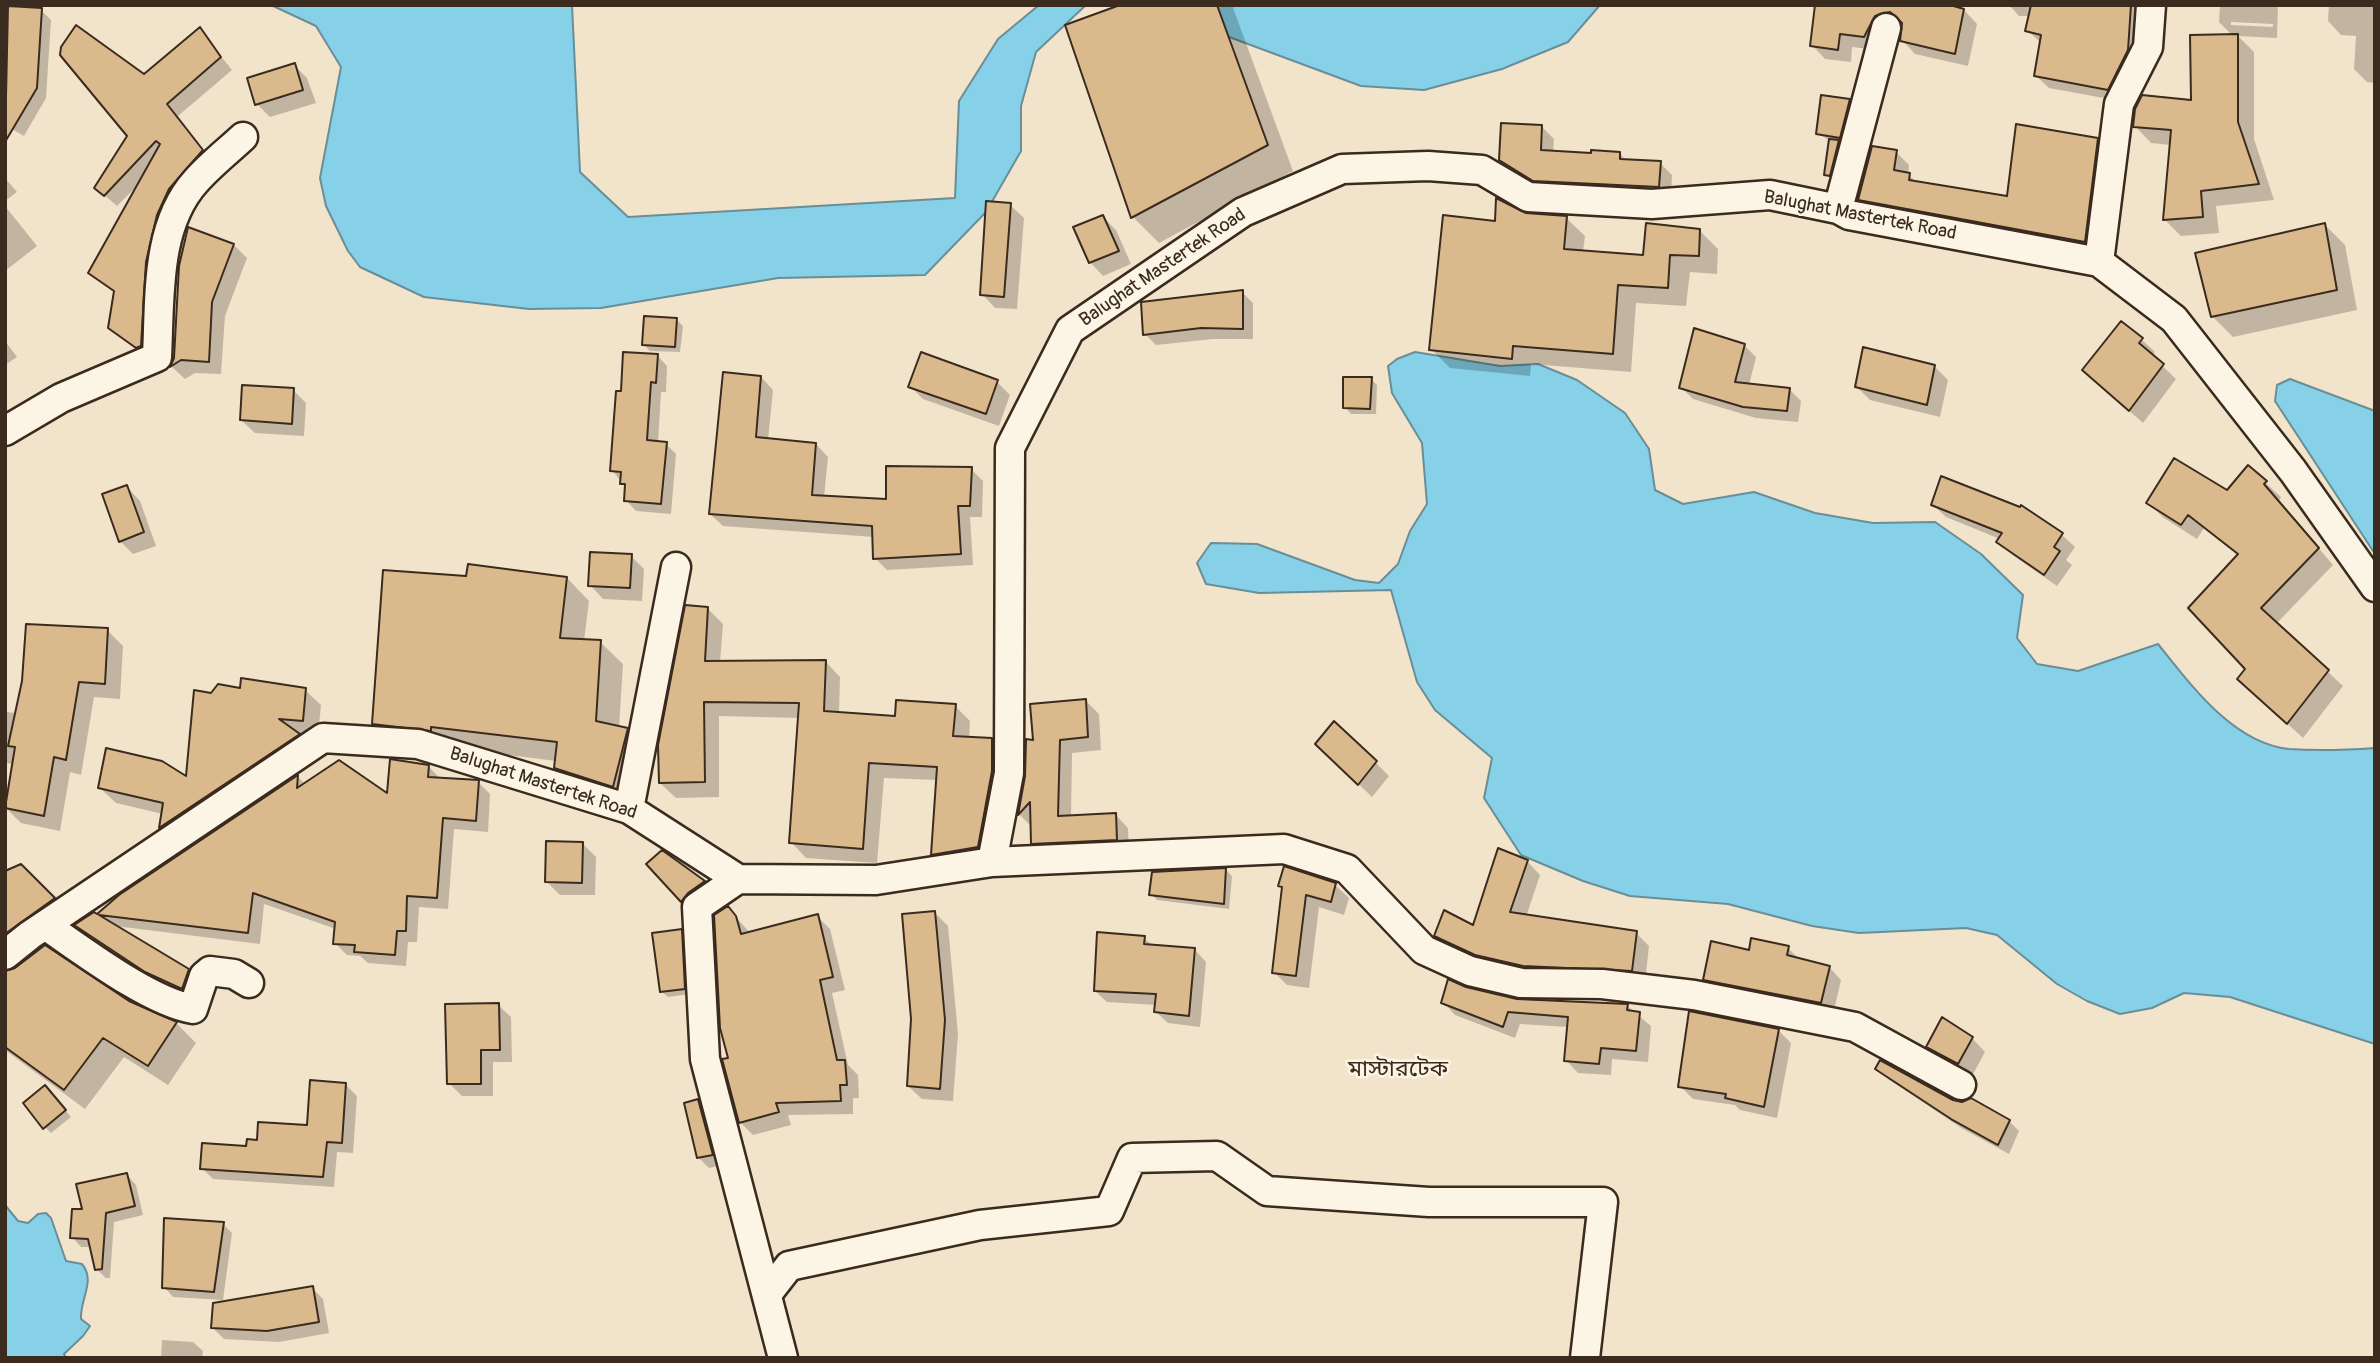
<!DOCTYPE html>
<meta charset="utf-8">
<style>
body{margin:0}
#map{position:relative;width:2380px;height:1363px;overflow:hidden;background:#f2e3cb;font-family:Pangolin,sans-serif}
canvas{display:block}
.frame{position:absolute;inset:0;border:7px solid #3b2a1e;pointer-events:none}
</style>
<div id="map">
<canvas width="2380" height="1363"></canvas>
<div class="frame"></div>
</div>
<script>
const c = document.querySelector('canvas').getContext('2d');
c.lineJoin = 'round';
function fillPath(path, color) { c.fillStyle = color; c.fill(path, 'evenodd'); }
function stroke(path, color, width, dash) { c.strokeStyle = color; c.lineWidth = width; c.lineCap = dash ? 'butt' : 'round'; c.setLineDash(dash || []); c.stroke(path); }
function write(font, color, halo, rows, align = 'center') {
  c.font = font + ' Pangolin,"Noto Sans Bengali",sans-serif'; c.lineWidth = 5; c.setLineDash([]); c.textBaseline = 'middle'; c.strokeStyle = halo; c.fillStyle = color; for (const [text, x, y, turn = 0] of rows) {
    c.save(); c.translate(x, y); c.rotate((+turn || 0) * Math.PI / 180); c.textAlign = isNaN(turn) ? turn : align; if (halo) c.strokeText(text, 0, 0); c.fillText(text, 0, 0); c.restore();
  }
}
const water = new Path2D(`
 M271,5H572L580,172L628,217L955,198L959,101L998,39L1039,5H1086L1036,52L1021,106V151L986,212L925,275L778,278L601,308L529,309L424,297L360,267L348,251L326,206L320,178L341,67L316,26Z
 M1143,5H1600L1568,42L1502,69L1424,90L1361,86Z
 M1415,352L1500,366L1538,364L1577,380L1625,413L1649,449L1655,490L1683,504L1754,492L1815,513L1873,523L1935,522L1981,554L2023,595L2017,638L2037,664L2078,671L2158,644C2191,685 2233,743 2289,749C2317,751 2347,750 2375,748V1044L2230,997L2184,993L2152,1008L2120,1014L2087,1001L2057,984L1997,935L1966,928L1859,933L1812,926L1728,904L1630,896L1583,881L1521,855L1484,798L1492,758L1435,710L1417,682L1391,590L1259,593L1206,584L1197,563L1211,543L1257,544L1355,580L1379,583L1398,564L1410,531L1427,504L1422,443L1392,393L1388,366L1397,359Z
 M2290,379L2375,411V554L2275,401L2277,385Z
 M5,1205L18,1221L28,1223L38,1214L46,1213L51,1218L66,1261L82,1264C96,1281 80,1298 81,1319L90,1326L83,1336L64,1354L66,1358H5Z`);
fillPath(water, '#87d1e8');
stroke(water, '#698e97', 2);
fillPath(new Path2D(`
 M1125,5H1232L1293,171L1159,243L1133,217Z
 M1817,5L1964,10L1977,24L1968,66L1915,54L1902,40L1903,25L1888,29L1877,50L1852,47L1851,62L1825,59L1812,45Z
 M2009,5H2134L2143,15L2120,101L2049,88L2036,76L2041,43L2027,30L2030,16H2019Z
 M2220,5H2278L2277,38L2238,36L2254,52V139L2274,200L2216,206L2219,233L2181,236L2164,219L2171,145L2151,143L2135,126L2192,102L2233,36L2219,22ZM2231,22L2273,24V27L2231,25Z
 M2329,5H2375V83L2367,82L2354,69L2356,36L2341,35L2328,21Z
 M9,8L41,10L51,20L46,98L24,136L5,125Z
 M200,30L232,70L178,116L214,163L181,201L150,359L110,327L116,294L90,273L139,184L117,206L96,188L129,136L144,76Z
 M294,65L307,78L316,103L270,117L257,104Z
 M1849,101L1855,107L1846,143L1838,142L1844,148L1833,181L1826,174L1831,141L1818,134Z
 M1542,127L1554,139L1553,153L1620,154L1627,161L1660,163L1672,175L1671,198L1547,192L1513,172L1500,160Z
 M2097,140L2110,153L2098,255L1873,212L1860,199L1896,152L1909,165L1908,175L1918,183L2009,198Z
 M5,178L17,192L5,201Z
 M1010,205L1024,218L1017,309L995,308L982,294Z
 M5,206L37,246L5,271Z
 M1526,215L1566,218L1585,236L1583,252L1645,257L1700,231L1718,249L1717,274L1690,272L1686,306L1636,303L1631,372L1531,364L1530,376L1450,368L1431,349Z
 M1103,217L1116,230L1131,264L1103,276L1090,262Z
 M2325,225L2345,245L2357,310L2233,337L2213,317Z
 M234,245L247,258L225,316L221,374L195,373L185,379L172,367Z
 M1242,292L1253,303V339H1213L1156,345L1145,334Z
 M676,319L683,326L680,352L650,351L644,345Z
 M2141,339L2155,352L2152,356L2176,379L2143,423L2098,383Z
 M5,341L17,357L5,365Z
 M1744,345L1756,357L1749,385L1789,389L1801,401L1798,422L1756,418L1693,399L1681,387Z
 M657,355L667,366L666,392H661L658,443L666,444L676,454L671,514L636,511L626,500L627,489L612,470L623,393Z
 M1934,366L1948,380L1940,417L1870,400L1857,387Z
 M761,377L773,390L768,440L816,444L828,457L824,497L887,501L971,469L983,481L982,517H970L973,565L887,570L875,558L874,537L723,526L710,514Z
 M1371,379L1377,385L1376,414H1351L1345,407Z
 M997,382L1010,395L999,426L923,399L910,386Z
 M293,390L306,403L304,436L255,433L241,420Z
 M2248,467L2281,497L2279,501L2333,565L2276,624L2343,686L2303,738L2255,694L2247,668L2239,556L2204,528L2197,539L2164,518L2148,503L2228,493Z
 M127,487L140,501L156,546L133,554L120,541Z
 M1933,505L2022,507L2062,535L2075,547L2066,560L2072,565L2057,586L2011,554L1998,541L2000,539L1946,517Z
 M631,556L644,569L642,601L603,599L590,585Z
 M468,578H567L589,601L584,641L600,642L623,664L619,728L627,730L649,752L635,808L578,790L556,768V761L453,748L397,746L374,724Z
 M708,609L723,624L720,663L825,661L840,677L839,714L896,718L955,706L970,721L969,739L992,740L1007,755L993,862L948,869L932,854L937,780L884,778L877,863L806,858L791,842L800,718L719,716V797L676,798L660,783Z
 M107,630L123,646L120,699L94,697L81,775L70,772L60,831L21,823L5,807L14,764L5,763V712L17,713Z
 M242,690H305L321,705L318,736L298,734L314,750L176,843L161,828L163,814L116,803L100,788L188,779L212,695Z
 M1086,701L1099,714L1101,750L1072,753L1071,817L1115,814L1128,828L1129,852L1046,856L1033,843L1032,827L1020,815L1035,741Z
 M1331,757L1376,763L1389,776L1372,797Z
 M428,766L441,779L478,782L490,794L488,832L454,829L448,909L419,907L417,942H408L406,966L368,963L360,956L347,955L335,943L336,929L264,904L260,944L115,926L188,970L200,982L194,999L159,983L88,937L77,925L97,916L120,897L298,777L305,784L388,797Z
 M582,843L596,857L595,895H560L547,882Z
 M662,852L717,895L696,914L649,864Z
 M1527,861L1540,875L1526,917L1636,933L1649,946L1645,983L1490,968L1448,948L1435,935L1474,927Z
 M20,866L68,913L5,964V873Z
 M1226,870L1232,876L1229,909L1157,900L1151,894Z
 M1335,885L1349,898L1344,915L1319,907L1309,988L1287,985L1274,972L1284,889L1280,886Z
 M728,908L750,933L817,916L830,929L845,990L832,993L848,1065L858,1075L859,1098H853V1114L788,1115L791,1125L753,1135L740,1122L730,1059Z
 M935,913L948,926L958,1034L953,1101L922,1099L908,1086Z
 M681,931L687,937L690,994L668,997L661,991Z
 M1144,938L1153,946L1195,950L1206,962L1200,1027L1168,1023L1156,1012L1157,1005L1107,1002L1095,991Z
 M1788,948L1800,960L1829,967L1841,980L1833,1015L1718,992L1705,979L1750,952Z
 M5,988L128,1002L176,1023L196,1043L168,1085L124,1057L85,1109L5,1050Z
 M1465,989L1517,1001L1627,1006L1651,1026L1648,1062L1612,1059L1611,1075L1578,1073L1566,1060L1568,1027L1520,1024L1515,1038L1455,1015L1443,1002Z
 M498,1005L511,1017L512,1062H493V1096H462L449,1083Z
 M1779,1031L1791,1043L1777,1118L1740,1110L1735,1105L1693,1099L1680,1086Z
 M1972,1038L1985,1052L1972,1076L1942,1060L1928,1047Z
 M1877,1069L1952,1101L2009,1121L2019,1131L2009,1154L1963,1129L1888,1079Z
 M346,1085L357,1096L353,1153L337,1152L334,1187L213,1179L202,1168L258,1141L308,1127Z
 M51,1093L71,1117L51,1133L45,1127Z
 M698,1101L709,1112L722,1165L709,1168L699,1158Z
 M127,1175L136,1185L143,1215L114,1222L110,1278H106L96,1269L92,1247H81L72,1237L84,1211Z
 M223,1224L232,1233L223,1300L173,1297L164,1287Z
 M312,1288L323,1299L329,1333L279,1342L224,1339L213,1328Z
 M162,1340L193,1342L203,1351L202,1358H161Z`), '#0003');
const building = new Path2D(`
 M1120,5H1217L1268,145L1131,218L1065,25Z
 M1815,5H1950L1964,9L1955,54L1900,41L1902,23L1890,12L1875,16L1864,37L1840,34L1838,50L1810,46Z
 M2031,5H2131L2128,50L2108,90L2034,76L2041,35L2025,31Z
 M8,6L42,8L37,88L5,142Z
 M76,25L144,74L200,27L221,57L167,104L203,150L169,189L157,215L146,262L141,346L136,348L108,328L114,291L88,273L160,144L156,141L104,196L94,188L127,136L60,55L61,47Z
 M2238,34V122L2259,184L2201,191L2203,217L2163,220L2171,130L2133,127L2135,109L2142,95L2191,100L2190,35Z
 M295,63L303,90L255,105L247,78Z
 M1821,95L1850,99L1840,138L1816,134Z
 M1501,123L1542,125L1541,150L1591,153V150L1620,152V159L1661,161L1659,187L1533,181L1499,160Z
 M2016,124L2098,138L2085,242L1858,200L1872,146L1897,150L1894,170L1910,173L1909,180L2007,196Z
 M1829,139L1839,140L1830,176L1824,175Z
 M1496,198L1526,213L1567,216L1564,249L1643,255L1646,223L1700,229L1699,256L1670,255L1668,288L1618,285L1613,354L1513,346L1512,359L1429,350L1443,215L1495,221Z
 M986,201L1011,203L1004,297L980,295Z
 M1103,215L1119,251L1089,263L1073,227Z
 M2325,223L2337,290L2211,317L2195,253Z
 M188,227L234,244L212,302L209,362L181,360L170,367L174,358L179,266Z
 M1243,290V329L1201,328L1143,335L1141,302Z
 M644,316L677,318L675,347L642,345Z
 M2121,321L2143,338L2139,343L2164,364L2129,411L2082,370Z
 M1694,328L1745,344L1735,382L1790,388L1787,411L1743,407L1679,388Z
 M1863,347L1935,365L1927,405L1855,387Z
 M623,352L658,354L656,383L651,382L647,440L667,442L661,504L624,501L625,484H620L621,472L610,471L616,391H621Z
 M921,352L998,380L986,414L908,387Z
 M723,372L761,376L756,437L816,443L812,495L886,499V466L972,467L970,506H958L961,554L873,559L872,526L709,514Z
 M1343,377H1372L1370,409L1343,408Z
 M242,385L294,388L292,424L240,420Z
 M2174,458L2227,490L2248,465L2267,481L2264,484L2319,548L2261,608L2329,670L2287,724L2237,679L2245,669L2188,608L2238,554L2188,515L2181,525L2146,503Z
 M1941,476L2020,507L2021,505L2063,533L2054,547L2060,551L2044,575L1996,542L2002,533L1931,505Z
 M127,485L144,532L119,542L102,494Z
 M590,552L632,554L630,588L588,586Z
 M468,564L567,577L560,638L601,640L596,721L628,728L613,787L554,768L557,742L431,727V731L372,724L383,570L466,576Z
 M685,605L708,607L705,661L826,660L824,711L895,716L896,700L956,704L953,736L992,738V771L978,847L931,855L937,767L869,763L863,849L789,843L799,703L704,702L705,782L659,783L658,745Z
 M26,624L108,628L105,684L79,682L66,760L54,757L44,816L5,808L15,747L8,746L22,681Z
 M241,678L306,688L303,721L279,719L300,734L159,828L163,803L98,788L106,748L162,761L186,776L194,690L211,693L218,684L240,688Z
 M1086,699L1088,737L1060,740L1058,816L1116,813L1117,840L1031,844L1030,802L1018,815L1025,776L1026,739L1033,740L1030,704Z
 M1334,721L1377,761L1358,785L1315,744Z
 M390,759L429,765L428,777L479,780L476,821L443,818L437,898L407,896L406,931H397L395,955L354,952L355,945L333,944L335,922L253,893L248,933L99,915L189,969L182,989L145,972L74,925L94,912L97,914L119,895L298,775L297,788L339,760L387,793Z
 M546,841L583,842L582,883L545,882Z
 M1498,848L1528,860L1510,912L1637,931L1632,971L1523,966L1475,955L1434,936L1444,910L1473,925Z
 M662,850L705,881L688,893L681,902L646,864Z
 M21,864L55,898L5,934V871Z
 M1284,866L1336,883L1331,902L1306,895L1296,976L1272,973L1282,887L1278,886Z
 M1226,868L1224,904L1149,895L1152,872Z
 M728,906L736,916L741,934L818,914L833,977L820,980L837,1060H845L847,1085H840L841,1101L776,1103L779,1112L739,1123L722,1059L728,1058L720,1028L714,915Z
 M935,911L945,1020L940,1089L907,1086L911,1019L902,914Z
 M682,929L685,989L660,992L652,933Z
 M1097,932L1145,936L1144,944L1195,948L1189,1016L1154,1012L1156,994L1094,991Z
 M1751,938L1789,946L1787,955L1830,966L1821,1003L1703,980L1711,941L1749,950Z
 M45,945L129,1001L177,1022L148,1066L103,1038L64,1090L5,1047V971L15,968Z
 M1448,979L1466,987L1517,999L1628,1004L1627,1010L1640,1012L1636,1051L1601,1048L1599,1064L1564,1061L1568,1017L1508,1012L1503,1027L1441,1003Z
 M499,1003L500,1050H481V1084H447L445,1004Z
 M1689,1011L1779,1029L1764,1107L1725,1098L1726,1094L1678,1087Z
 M1942,1017L1973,1037L1958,1064L1926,1047Z
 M1880,1060L1953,1100L1962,1102L1971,1098L2010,1120L1998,1145L1951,1119L1875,1069Z
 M310,1080L346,1083L342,1143L327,1142L323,1177L200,1169L202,1143L246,1146L247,1139L257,1140L258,1122L307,1125Z
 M45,1085L66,1110L43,1129L23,1103Z
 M698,1099L713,1155L697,1158L684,1103Z
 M127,1173L135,1206L106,1213L102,1269L95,1270L88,1239L70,1238L72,1209H82L76,1184Z
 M164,1218L224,1222L214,1292L162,1288Z
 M313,1286L319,1322L267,1331L211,1328L213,1303Z`);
fillPath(building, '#daba8d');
stroke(building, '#3b2a1e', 2);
const street = new Path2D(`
 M1838,209L1886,28
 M2099,262L2119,104L2148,47L2151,5
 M5,431L61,398L157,357C160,299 155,226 196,181C210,165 228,151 243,137
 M629,809L676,567
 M992,862L1284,849L1347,869L1424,950L1470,971L1521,983L1602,984L1694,995L1855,1027L1961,1085
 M738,879L697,907L705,1059L783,1358
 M45,925C83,951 150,1002 193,1009L204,976L210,971L234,974L249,983
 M5,955L30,935L323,738L418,744L629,809L738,879L876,880L992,862L1009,773L1010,448L1070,330L1243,212L1342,169L1428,166L1482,170L1528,197L1652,204L1770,195L1838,209L1849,215L2099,262L2174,319L2293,471L2375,587
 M768,1293L789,1266L980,1225L1109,1211L1132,1158L1217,1156L1267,1191L1429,1202H1603L1585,1358`);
stroke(street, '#3b2a1e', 33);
stroke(street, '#fcf5e5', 28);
write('19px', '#3b2a1e', '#fcf5e5', [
 ["Balughat Mastertek Road",1860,216,11],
 ["Balughat Mastertek Road",1163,268,-34],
 ["Balughat Mastertek Road",543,784,18]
]);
write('23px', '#3b2a1e', '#fcf5e5', [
 ["মাস্টারটেক",1398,1070]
]);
</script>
